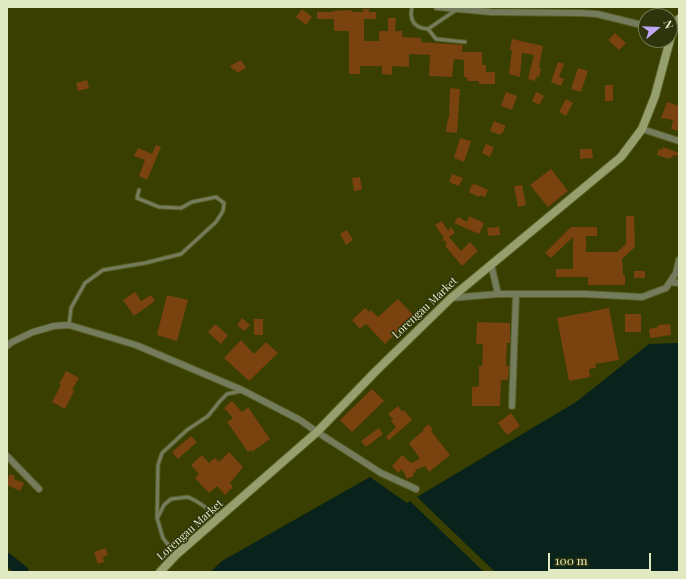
<!DOCTYPE html>
<style>
body{margin:0}
#map{position:relative;width:686px;height:579px;overflow:hidden;background:#383f00;font-family:"Playfair Display",serif}
canvas{display:block}
.frame{position:absolute;inset:0;border:8px solid #e1e9c3;pointer-events:none}
.north{position:absolute;left:638px;top:8px;width:40px;height:40px;box-sizing:border-box;background:#2e340b;border:1px solid #767c55;border-radius:50%;rotate:71deg;font-size:11px;font-weight:700;line-height:16px;text-align:center;color:#e1e9c3}
.north::after{content:'';display:block;margin:auto;width:14px;height:18px;background:#bfa9f4;clip-path:polygon(50% 0,100% 100%,50% 72%,0 100%)}
.scale{position:absolute;left:548px;top:553px;width:103px;height:18px;box-sizing:border-box;border:2px solid #e1e9c3;border-top:0;padding-left:5px;font-size:12px;line-height:14px;white-space:nowrap;color:#e1e9c3;-webkit-text-stroke:3px #2e340b;paint-order:stroke}
</style>
<div id="map">
<canvas width="686" height="579"></canvas>
<div class="frame"></div>
<div class="north">N</div>
<div class="scale">100 m</div>
</div>
<script>
const c = document.querySelector('canvas').getContext('2d');
c.lineJoin = 'round';
function fillPath(path, color) { c.fillStyle = color; c.fill(path, 'evenodd'); }
function stroke(path, color, width, dash) { c.strokeStyle = color; c.lineWidth = width; c.lineCap = dash ? 'butt' : 'round'; c.setLineDash(dash || []); c.stroke(path); }
function write(font, color, halo, rows, align = 'center') {
  c.font = font + ' "Playfair Display",serif'; c.lineWidth = 3; c.setLineDash([]); c.textBaseline = 'middle'; c.strokeStyle = halo; c.fillStyle = color; for (const [text, x, y, turn = 0] of rows) {
    c.save(); c.translate(x, y); c.rotate((+turn || 0) * Math.PI / 180); c.textAlign = isNaN(turn) ? turn : align; if (halo) c.strokeText(text, 0, 0); c.fillText(text, 0, 0); c.restore();
  }
}
fillPath(new Path2D(`
 M679,343V572H210L222,561L370,477L407,503L576,402L649,344Z`), '#09221c');
fillPath(new Path2D(`
 M417,497L495,572H484L410,501Z`), '#383f00');
stroke(new Path2D(`
 M7,559L23,572`), '#09221c', 12);
fillPath(new Path2D(`
 M302,9L312,17L306,25L296,17Z
 M363,9H369V12H376V19H364V41H379V31H388V18H396L395,31H402V37L421,38V42L463,45L462,52H482V65H486V72H495V84H479V81H467V77H464V60L454,59L452,77L429,76L430,55L409,54V67L392,66V75L382,74V66H360V74H349V31H334V19H317V12H333V11L352,10V12H363Z
 M615,33L626,43L619,50L608,40Z
 M512,39L543,46L539,67L541,68L539,77L537,76L535,81L528,79L534,55L522,53L520,77L509,74L512,50H510Z
 M241,60L246,68L237,73L235,69L233,70L230,66Z
 M558,62L564,64L559,77L564,79L561,86L551,82Z
 M578,68L588,71L581,92L571,89Z
 M87,80L89,88L78,91L76,83Z
 M605,85H613V101H605Z
 M450,88L460,89L457,133L446,132L448,118H449Z
 M506,92L517,96L512,110L501,106Z
 M536,92L544,96L539,105L532,101Z
 M566,99L573,103L566,116L559,112Z
 M667,102L679,106V131L671,129L673,120L661,118Z
 M494,121L506,126L502,134L501,133L500,135L490,131Z
 M460,138L471,141L464,162L454,158Z
 M486,144L494,147L490,157L482,153Z
 M156,145L161,147L147,180L139,176L145,160L134,156L138,148L152,154Z
 M663,147L679,153V156L673,155L672,158L669,157V159L657,155L659,149L662,150Z
 M580,149H592L593,158L580,159Z
 M551,169L568,191L548,207L530,185Z
 M452,174L463,178L459,186L449,182Z
 M360,177L362,190L354,191L352,178Z
 M472,184L474,185L475,184L488,190L485,197L480,195L479,197L469,192Z
 M522,185L526,205L518,207L514,186Z
 M469,216L484,223L479,234L454,223L458,217L467,222Z
 M626,216H634L635,247L622,259L623,275H625V285H588V277H556V269H573V237L551,258L545,253L571,227H597V236H586V252H617L626,244Z
 M442,221L448,231L451,227L455,233L449,237L461,251L470,242L478,251L462,266L445,246L447,244L444,240L441,242L444,238L435,225Z
 M499,227L500,235L488,236L487,228Z
 M347,230L353,240L346,245L340,234Z
 M634,271H645V278H634Z
 M135,292L141,301L151,295L155,301L134,316L123,300Z
 M167,295L188,300L177,341L157,335Z
 M398,299L414,316L385,344L366,324L360,329L352,320L365,308L369,312L371,310L378,317Z
 M609,308L619,360L595,364L596,368L589,369L590,377L569,381L557,318Z
 M625,314H641V332H625Z
 M242,318L250,325L244,331L237,325Z
 M254,319H263V335H254Z
 M477,322L510,323V343H507L506,366H509L508,380H501L500,406H472V387L479,386V366H482L483,344H476Z
 M215,324L228,335L221,344L208,332Z
 M670,324L671,335L650,338L649,329L658,327V325Z
 M241,340L254,354L266,342L278,353L249,381L224,358Z
 M66,371L79,378L72,390L74,391L65,409L52,402L61,385L59,384Z
 M372,389L384,401L352,432L340,420Z
 M232,401L242,412L248,407L270,439L252,452L251,450L248,452L227,422L233,418L224,408Z
 M398,406L402,412L404,410L412,420L389,440L386,437L396,427L391,421L393,419L388,414Z
 M511,413L520,426L507,435L498,423Z
 M428,424L433,429L431,431L450,455L429,472L425,466L415,470L416,472L413,473L414,476L407,479L402,469L398,473L392,466L402,455L411,463L420,459L409,443L424,430L423,429Z
 M379,428L383,434L366,447L361,441Z
 M191,436L197,442L178,459L172,452Z
 M229,452L243,467L230,483L233,487L225,495L217,486L209,493L195,478L199,474L191,465L202,455L209,463L215,458L219,462Z
 M10,474L15,476L14,479L24,483L20,491L7,485V481Z
 M106,548L108,555L103,557L104,562L98,564L94,552Z`), '#79420e');
const lane = new Path2D(`
 M412,7C409,20 414,28 428,29L456,10
 M428,29L436,39L465,42
 M69,325L71,308L85,283L103,270L145,263L181,254L216,222L223,211L224,203L216,197L192,202L181,208L159,207L137,198L139,190
 M158,517L164,505L171,499L188,497L196,501L219,516
 M175,554L163,538L157,518L158,465L162,453L187,430L208,416L220,401L227,394L241,391`);
const street = new Path2D(`
 M437,7L491,12L581,13L597,14L646,26
 M642,129L679,141
 M491,264L498,294
 M670,282L679,283
 M451,298L498,294H585L642,297L666,288L676,273L679,260
 M7,346L12,342L33,332L54,326L69,325L136,345L242,390L300,420L317,432L381,473L416,489
 M512,406L516,295
 M7,456L39,489`);
const secondary = new Path2D(`
 M670,39L672,32L679,19
 M160,572L176,555L317,432L376,371L451,298L621,157L642,129L655,96L670,40`);
stroke(lane, '#565e23', 5);
stroke(street, '#565e23', 8);
stroke(secondary, '#565e23', 10);
stroke(lane, '#757b5d', 3);
stroke(street, '#757b5d', 6);
stroke(secondary, '#969f6e', 8);
write('11px', '#e1e9c3', '#2e340b', [
 ["Lorengau Market",425,308,-43],
 ["Lorengau Market",190,530,-42]
]);
</script>
